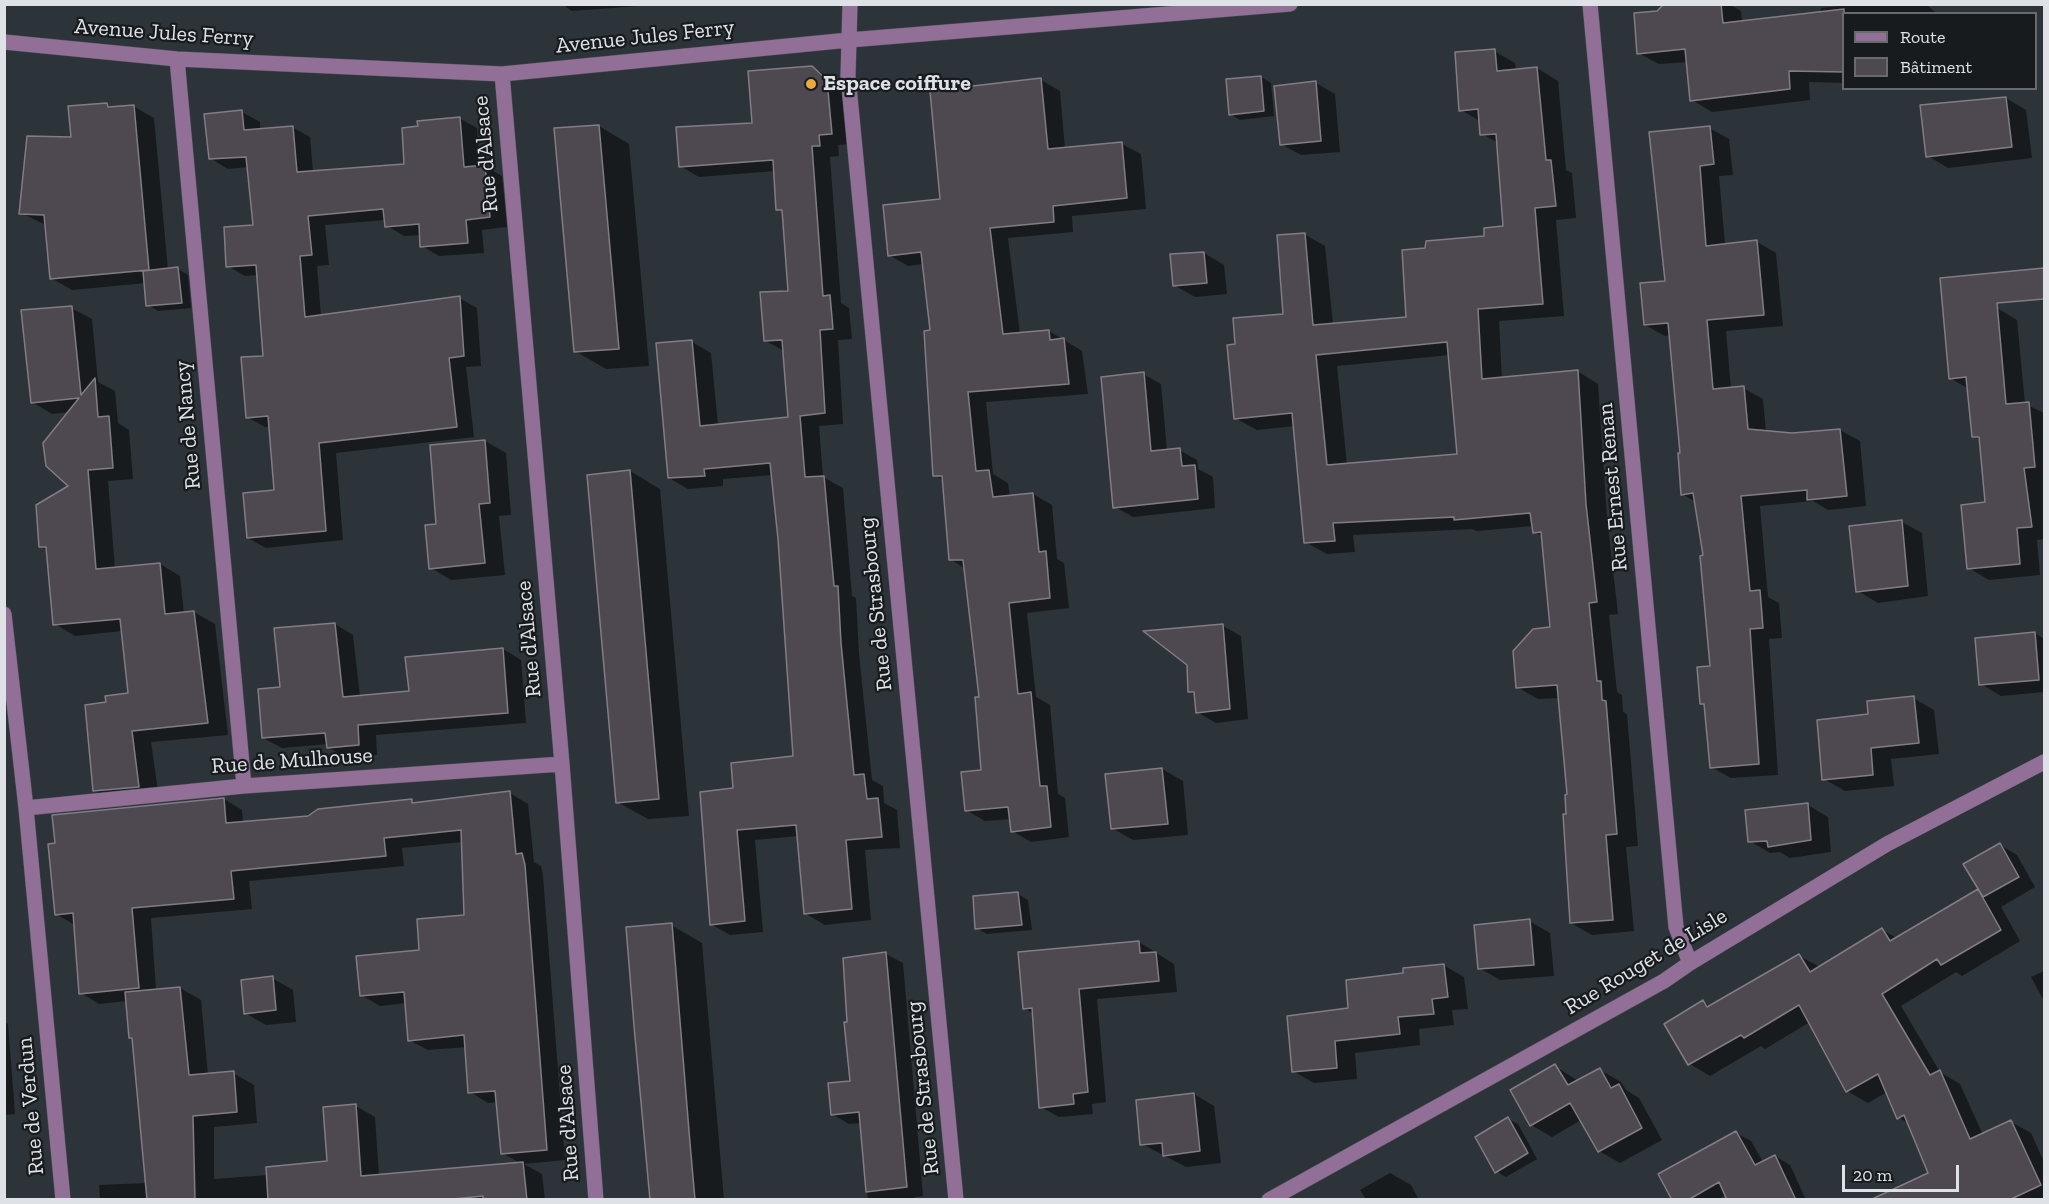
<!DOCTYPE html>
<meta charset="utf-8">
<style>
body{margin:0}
#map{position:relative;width:2049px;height:1204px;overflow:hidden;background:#2c3339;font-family:"Zilla Slab",serif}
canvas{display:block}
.frame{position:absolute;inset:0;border:6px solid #dee2e6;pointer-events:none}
.legend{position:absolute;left:1842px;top:12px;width:195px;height:78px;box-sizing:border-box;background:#171b1d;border:2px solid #676b6d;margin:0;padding:8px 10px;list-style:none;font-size:18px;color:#dee2e6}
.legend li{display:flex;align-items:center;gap:12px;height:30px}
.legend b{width:30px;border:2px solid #676b6d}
.scale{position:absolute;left:1842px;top:1165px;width:117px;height:27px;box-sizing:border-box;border:3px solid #dee2e6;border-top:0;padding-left:8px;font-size:18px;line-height:21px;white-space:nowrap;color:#dee2e6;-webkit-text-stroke:4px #171b1d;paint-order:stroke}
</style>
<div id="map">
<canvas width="2049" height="1204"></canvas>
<div class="frame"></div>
<ul class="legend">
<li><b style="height:8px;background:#916f96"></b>Route</li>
<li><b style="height:16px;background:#4e4951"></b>Bâtiment</li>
</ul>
<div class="scale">20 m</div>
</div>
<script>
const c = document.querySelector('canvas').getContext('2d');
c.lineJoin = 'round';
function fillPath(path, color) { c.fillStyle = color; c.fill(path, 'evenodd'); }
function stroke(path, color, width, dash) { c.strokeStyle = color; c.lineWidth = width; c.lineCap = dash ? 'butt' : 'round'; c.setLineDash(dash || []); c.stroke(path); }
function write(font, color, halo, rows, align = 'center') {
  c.font = font + ' "Zilla Slab",serif'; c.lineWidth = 4.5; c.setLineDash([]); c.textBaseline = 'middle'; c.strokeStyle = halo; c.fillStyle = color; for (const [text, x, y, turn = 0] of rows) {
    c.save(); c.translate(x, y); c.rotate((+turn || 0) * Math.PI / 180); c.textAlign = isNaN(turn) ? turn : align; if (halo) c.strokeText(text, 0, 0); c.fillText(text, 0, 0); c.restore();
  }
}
fillPath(new Path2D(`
 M562,4H667L572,11Z
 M1671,4H1729L1741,11L1742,22L1821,13V8L1857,4H1926L1937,14H1844V83L1809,82L1810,100L1712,112L1692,100L1688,62L1659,64L1638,53L1657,13Z
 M1494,51L1515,63L1516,70L1537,68L1558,81L1566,170L1572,173L1576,218L1556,220L1564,316L1499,321L1502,379L1577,371L1598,384L1607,517L1618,614L1609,615L1617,692L1622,695L1623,712L1627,714L1638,846L1626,847L1634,931L1592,935L1571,923L1569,796L1559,698L1538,699L1517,687L1552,629L1543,537L1534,532L1533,526L1477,531L1472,529L1353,535L1355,552L1327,554L1305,542L1295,426L1257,430L1235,418L1237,346L1284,315L1304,234L1325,246L1333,324L1408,318L1426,250L1486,237L1504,228L1498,143L1482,134L1480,121L1461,110ZM1450,355L1459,455L1347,465L1337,366Z
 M811,67L831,78L845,92L851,144L838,145L839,156L830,157L841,303L849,308L852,339L838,340L843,424L819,426L823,477L843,488L852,596L856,598L859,654L872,780L883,786L884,803L897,810L900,848L865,850L871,920L825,925L806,914L798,836L755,840L763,932L730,935L711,924L735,789L795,758L792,691L773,475L723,479V486L688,489L669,478L692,342L711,353L718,425L790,418L784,351L766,341L790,292L784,212L778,209L776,171L699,177L680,166L754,125Z
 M1261,77L1271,83L1274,116L1240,120L1230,114Z
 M1041,80L1060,91L1065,149L1122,144L1141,154L1146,209L1072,216L1073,232L1008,238L1020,334L1049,331L1082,351L1088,394L986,402L993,474L1008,483L1010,497L1033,494L1052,505L1057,559L1064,563L1069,608L1027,613L1036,697L1050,705L1058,794L1065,798L1069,837L1031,842L1012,831L1011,819L985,821L966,810L983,771L980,698L966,569L950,559L944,481L935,475L931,332L924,264L908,266L889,255L942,200Z
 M1316,83L1335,94L1340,152L1301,155L1281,144Z
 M2006,98L2026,110L2032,158L1948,168L1928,156Z
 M107,104L113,108L133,106L154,118L168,270L178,269L188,275L191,308L158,311L148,305L146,283L72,290L51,278L46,225L21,213L72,138Z
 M242,112L260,122V130L292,127L310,137L313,172L406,166L459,118L477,128L480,167L484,166L502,176L507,227L482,230L484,253L439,256L422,246L421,235L404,236L387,226L386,220L325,225L329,265L317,266L321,316L459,298L477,308L481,366L466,367L474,437L336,453L343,540L266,548L248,538L276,491L270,426L265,427L247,417L264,357L258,275L245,276L228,266L254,226L249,167L228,169L210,158Z
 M599,126L629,144L649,366L606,369L575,351Z
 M1709,128L1729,139L1733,175L1719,176L1725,245L1757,242L1776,253L1783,326L1726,331L1731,389L1743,388L1763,399L1766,432L1792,434L1840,430L1860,441L1866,506L1828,510L1813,501L1760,506L1768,597L1779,603L1782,638L1769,639L1778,775L1731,778L1711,767L1706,705L1702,703L1712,667L1705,557L1696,502L1682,494L1681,454L1671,335L1665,336L1645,325L1667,283Z
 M1204,253L1224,265L1227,294L1195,297L1174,285Z
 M71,308L92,319L98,382L115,391L118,423L129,430L133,479L108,481L115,569L160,564L180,576L184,614L194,612L215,624L228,735L151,742L159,798L115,802L94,791L108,704L130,695L123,631L75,636L55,624L48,551L40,546L70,487V412L52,414L32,402Z
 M1997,308L2017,320L2025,404L2044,413V539L2037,540L2040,575L1989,580L1969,568L1986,504L1981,441L1974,436L1969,389L1950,378Z
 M1143,374L1161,384L1167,451L1179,450L1197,460L1198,469L1213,477L1215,508L1133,517L1115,507Z
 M485,441L506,453L511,515L499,516L505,575L451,580L431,568L438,525Z
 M630,471L660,489L689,816L648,819L617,802Z
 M1902,522L1922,533L1928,596L1878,603L1858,591Z
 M335,624L353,635L360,697L411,692L503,649L521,660L526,723L376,735L377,755L346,758L328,747V744L282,748L263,738L282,688Z
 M1223,626L1241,636L1248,719L1216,723L1197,712L1196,695L1190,692L1188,664Z
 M2035,633L2044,639V692L2001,696L1981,684Z
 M1913,698L1934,710L1939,754L1891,759L1894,786L1845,791L1824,779L1869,716Z
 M1162,769L1183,781L1188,835L1133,840L1112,828Z
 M510,793L528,804L534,862L541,866L543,876L565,1160L524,1164L542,1174L545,1200H100L99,1185L147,1183L133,1039L127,1001L99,1004L81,993L75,925L56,914L224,799L242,810L243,823L309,818L412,801L417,804ZM463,842L465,917L361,995L380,1006L406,1003L409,1040L428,1050L467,1047L470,1092L488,1103L497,1102L502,1153L520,1163L379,1176L375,1117L356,1106L329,1162L268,1175L214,1179V1127L257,1123L254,1085L233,1073L208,1075L201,1000L180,988L156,990L151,918L252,909L249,881L404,866L402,848Z
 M1808,805L1828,817L1831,852L1790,858L1780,852L1770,853L1750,841Z
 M2000,845L2017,855L2035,887L2001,907L2020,941L1962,976L1956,972L1901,1006L1940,1072L1960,1084L1983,1135L2011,1122L2031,1133L2044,1162V1200H1889L1930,1174L1909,1124L1898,1117L1887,1092L1868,1103L1847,1091L1810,1022L1765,1049L1761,1046L1710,1076L1690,1064L1666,1024L1703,1002L1711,1007L1799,956L1820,967L1882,930L1897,938L1978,890L1982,892Z
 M1018,894L1028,900L1032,930L987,934L976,928Z
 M1529,921L1550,933L1554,976L1500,980L1479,968Z
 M671,925L702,943L724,1200H651Z
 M1139,942L1174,964L1177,992L1097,999L1106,1102L1092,1104L1093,1114L1059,1117L1041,1107L1034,1014L1024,1008Z
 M886,954L903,963L923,1196L915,1197L916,1200H868L861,1123L849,1124L832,1114L852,1083L848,1023Z
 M1443,965L1464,977L1468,1009L1452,1010L1454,1025L1419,1029L1420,1045L1355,1053L1357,1079L1314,1083L1293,1071L1350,1010L1405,974Z
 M2044,971V1001L2031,977Z
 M272,978L293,990L296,1022L266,1025L245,1013Z
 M4,1022L8,1024L15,1114L4,1115Z
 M1555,1066L1578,1081L1600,1070L1621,1082L1626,1090L1639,1098L1662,1140L1620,1163L1599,1151L1581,1120L1552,1137L1531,1125Z
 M1194,1094L1214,1106L1221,1163L1186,1167L1142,1144Z
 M1508,1119L1518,1124L1537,1159L1506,1177L1496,1171Z
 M1736,1133L1751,1141L1763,1162L1775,1156L1790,1165L1806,1200H1728L1726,1195L1717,1200H1674Z
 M1390,1173L1411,1185L1419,1200H1366L1360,1190Z`), '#0007');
const building = new Path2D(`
 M1664,4H1721L1723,23L1844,9V72L1789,71L1790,89L1690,101L1685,49L1637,54L1634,13L1657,11Z
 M1495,49L1497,71L1537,67L1546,160H1551L1556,206L1535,208L1543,304L1478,309L1482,379L1578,370L1586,504L1597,602L1589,603L1597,681H1601L1602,700L1606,701L1617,834L1606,835L1613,920L1570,923L1563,814H1566L1565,795L1567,794L1557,685L1516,688L1513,651L1533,629L1550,627L1541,532L1533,533L1530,513L1454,520V517L1333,523L1335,541L1304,543L1292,413L1234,419L1227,345L1235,344L1233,318L1283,314L1277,235L1305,233L1313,325L1406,317L1402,250L1425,248L1426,241L1484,236V228L1503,226L1496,134L1480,135L1478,109L1459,111L1455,52ZM1447,342L1457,454L1327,465L1316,355Z
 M812,66L827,80L832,134L819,135L820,146H812L823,296L830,295L833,329L820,330L825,413L800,416L805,477L824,476L834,586H838L841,643L854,775L864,774L867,799L878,798L882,837L846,840L852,909L804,914L796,825L737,830L745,921L710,925L700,792L733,788L731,763L793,756L778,539L770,463L704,469L705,476L668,478L656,343L692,340L700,426L788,417L782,340L764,341L760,292L788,291L782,210H776L773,160L679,167L676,127L752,123L748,71Z
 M1261,76L1264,111L1229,115L1226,79Z
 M1041,78L1048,149L1122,142L1127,198L1053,206L1054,222L990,228L1003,334L1049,330L1050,340L1064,338L1069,384L968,392L976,471L989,470L993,497L1033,493L1039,552L1046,551L1050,598L1009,603L1018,694L1031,692L1040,786H1047L1051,827L1011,832L1008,807L965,811L961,772L981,770L975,697H979L963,560H949L942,476H933L924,331L930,330L921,252L888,256L883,205L940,199L930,91Z
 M1316,81L1321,141L1280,145L1274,86Z
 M2006,97L2012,147L1926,157L1920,105Z
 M107,103L108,107L134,105L149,270L50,279L44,215L19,214L27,136L71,137L68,106Z
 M242,110L244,130L293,126L297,172L404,164L402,128L418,126L417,121L460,117L464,167L485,165L490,217L466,220L468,243L420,247L419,224L385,227L383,209L308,216L312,255L300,256L305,317L460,296L464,356L449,358L457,427L319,443L326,531L247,538L243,493L274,490L268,416L246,418L241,357L263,356L256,265L226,267L224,227L253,225L246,157L209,159L204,114Z
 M599,125L619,349L574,352L554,128Z
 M1710,126L1714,164L1700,166L1706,246L1757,240L1764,315L1707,320L1713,389L1744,386L1748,429L1792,433L1840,429L1847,496L1807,500V490L1741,496L1750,591L1760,590L1763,628L1750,629L1759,764L1710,768L1704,704H1700L1697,667L1710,666L1700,556L1703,555L1693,493L1681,495L1678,453H1680L1668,323L1644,325L1640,283L1665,281L1649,132Z
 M1204,252L1207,283L1173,286L1170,254Z
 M178,267L182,303L146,306L143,271Z
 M2044,268V299L1997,303L2006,404L2029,402L2035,467L2024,468L2032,527L2017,528L2020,564L1967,569L1961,505L1985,502L1979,437H1972L1966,377L1949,379L1940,278Z
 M72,306L81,395L95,378L98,417L109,416L113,468L88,470L96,569L160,563L165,614L194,611L208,723L132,731L139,787L93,791L85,705L106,702L105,696L128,693L120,619L53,625L46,547H39L36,505L68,486L46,466L43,443L79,398L31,403L21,310Z
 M1144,372L1151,451L1180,448L1182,466L1195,465L1198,499L1113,508L1101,377Z
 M485,440L490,503L479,504L485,563L429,569L425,525L436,524L430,445Z
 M630,470L659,799L616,803L587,475Z
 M1902,520L1908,586L1856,592L1849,526Z
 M335,623L343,697L409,691L405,657L503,648L508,713L358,725L359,745L327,748L325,733L262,738L258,689L280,687L274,628Z
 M1223,624L1230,709L1196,713L1194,692H1188L1187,665L1143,631Z
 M2035,632L2039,680L1979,685L1975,638Z
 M1914,696L1919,743L1871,748L1873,775L1822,780L1817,720L1868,714L1867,701Z
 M1162,768L1168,824L1111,829L1105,774Z
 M510,791L516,854L522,853L525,865L547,1150L501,1154L495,1091L468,1093L464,1035L408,1041L404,992L360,996L356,956L419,950L417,919L464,915L461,830L384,838L386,856L231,871L234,899L132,908L139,988L79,994L73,913L55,915L48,844L55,843L52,815L224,798L226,823L308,816L318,809L412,799V803Z
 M1808,803L1811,840L1768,847L1767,841L1748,842L1745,810Z
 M2000,843L2019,877L1983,897L1963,864Z
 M1978,889L2001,930L1941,965L1937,959L1882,994L1930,1075L1940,1070L1970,1139L2011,1120L2041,1185L2009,1200H1870L1928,1173L1904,1115L1897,1119L1878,1074L1846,1092L1799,1005L1744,1038L1741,1035L1688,1065L1664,1024L1703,1000L1707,1007L1799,954L1810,972L1882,928L1890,941Z
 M1018,892L1022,925L975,929L973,896Z
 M1530,919L1534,965L1478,969L1474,925Z
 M672,923L690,1143L695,1200H650L634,1026L626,927Z
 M1139,941L1140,953L1156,952L1159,981L1079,989L1088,1092L1073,1094L1074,1104L1039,1108L1032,1008L1023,1009L1018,952Z
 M886,952L907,1187L866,1192L859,1112L831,1115L828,1083L850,1081L844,1022H847L843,958Z
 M1444,964L1448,997L1432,999L1434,1014L1398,1017L1400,1034L1335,1041L1337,1068L1292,1072L1287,1016L1348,1008L1346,980L1403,973V968Z
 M273,976L276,1010L244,1014L241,980Z
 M180,987L189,1075L234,1071L237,1112L193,1116L195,1200H147L132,1038H129L125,992Z
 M1555,1064L1568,1085L1600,1068L1611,1088L1619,1084L1642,1128L1598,1152L1570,1103L1530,1126L1510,1090Z
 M1194,1093L1200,1151L1163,1156L1162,1143L1140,1145L1136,1100Z
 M356,1104L361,1176L523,1162L527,1200H483V1196L444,1200H268L266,1167L327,1161L323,1107Z
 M1508,1117L1528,1153L1495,1173L1475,1137Z
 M1736,1131L1755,1165L1775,1155L1796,1200H1727L1719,1182L1688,1200H1672L1658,1174Z`);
fillPath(building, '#4e4951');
stroke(building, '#827d85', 1.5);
const minor = new Path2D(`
 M850,4L848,76L956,1200
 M1590,4L1676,927L1690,963
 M4,42L177,59L502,74L849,40L1290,4
 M177,59L244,786
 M502,74L562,764L596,1200
 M4,614L26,808L63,1200
 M26,808L244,786L562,764
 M1269,1200L1664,981L1690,963L1887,844L2044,762`);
stroke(minor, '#484f55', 16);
stroke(minor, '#916f96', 15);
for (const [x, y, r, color] of [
 [811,84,6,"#eca93b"]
]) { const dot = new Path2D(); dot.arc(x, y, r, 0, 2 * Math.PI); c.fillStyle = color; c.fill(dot); stroke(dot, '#171b1d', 2); }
write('22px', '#dee2e6', '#171b1d', [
 ["Avenue Jules Ferry",164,33,4],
 ["Avenue Jules Ferry",645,37,-6],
 ["Rue d'Alsace",486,154,-95],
 ["Rue de Nancy",188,425,-95],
 ["Rue Ernest Renan",1613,487,-95],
 ["Rue de Strasbourg",876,604,-96],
 ["Rue d'Alsace",529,639,-95],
 ["Rue de Mulhouse",292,761,-4],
 ["Rue Rouget de Lisle",1646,962,-31],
 ["Rue de Strasbourg",923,1088,-96],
 ["Rue de Verdun",31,1106,-95],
 ["Rue d'Alsace",568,1123,-94]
]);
write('bold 22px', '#dee2e6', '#171b1d', [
 ["Espace coiffure",823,84]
], 'left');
</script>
